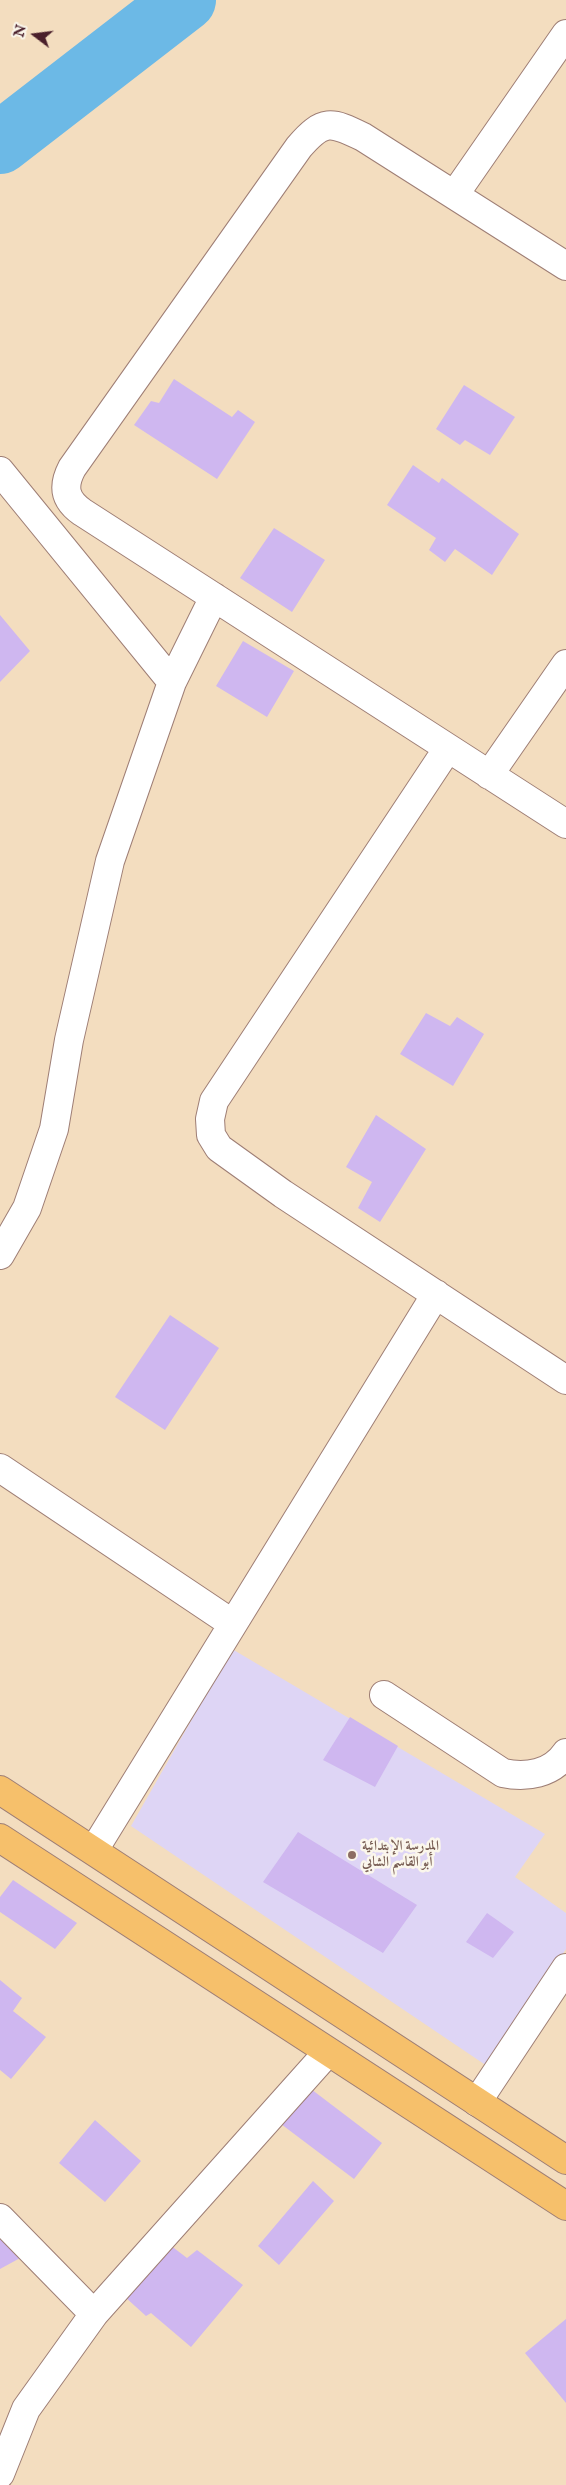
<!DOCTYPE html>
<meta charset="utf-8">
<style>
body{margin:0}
#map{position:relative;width:566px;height:2485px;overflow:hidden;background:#f3ddbf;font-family:"IM FELL English",serif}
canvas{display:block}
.north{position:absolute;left:10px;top:10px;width:50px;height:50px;-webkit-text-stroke:4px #fbf7ec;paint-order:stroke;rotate:285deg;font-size:14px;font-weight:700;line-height:20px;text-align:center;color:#4a1f2b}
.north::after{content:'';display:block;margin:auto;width:18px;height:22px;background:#4a1f2b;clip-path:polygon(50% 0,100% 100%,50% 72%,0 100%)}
</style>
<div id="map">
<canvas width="566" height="2485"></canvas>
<div class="north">N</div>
</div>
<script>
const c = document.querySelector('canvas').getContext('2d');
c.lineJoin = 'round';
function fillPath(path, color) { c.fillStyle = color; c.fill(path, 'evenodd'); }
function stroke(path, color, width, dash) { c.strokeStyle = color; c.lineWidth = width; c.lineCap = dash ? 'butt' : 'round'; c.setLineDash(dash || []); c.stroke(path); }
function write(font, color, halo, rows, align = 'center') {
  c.font = font + ' "IM FELL English",Amiri,serif'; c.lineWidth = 5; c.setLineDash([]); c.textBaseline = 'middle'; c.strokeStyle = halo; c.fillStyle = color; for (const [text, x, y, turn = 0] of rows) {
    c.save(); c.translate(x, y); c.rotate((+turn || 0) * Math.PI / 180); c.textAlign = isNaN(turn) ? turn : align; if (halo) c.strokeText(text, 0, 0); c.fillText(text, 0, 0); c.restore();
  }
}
fillPath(new Path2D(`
 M232,1649L545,1834L515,1877L566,1913V1949L490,2068L131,1826Z`), '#ded5f5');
stroke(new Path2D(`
 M0,143L185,0`), '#6cb9e6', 62);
fillPath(new Path2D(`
 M174,379L232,417L238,410L255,422L217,479L134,425L151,401L159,403Z
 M464,385L515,417L490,455L465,440L460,445L436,429Z
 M413,465L439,483L442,478L519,534L492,575L455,549L445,562L429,550L436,538L387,505Z
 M274,528L325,560L292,612L240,578Z
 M0,615L30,651L0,682Z
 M243,641L294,671L267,717L216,686Z
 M426,1013L450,1026L457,1017L484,1034L453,1086L400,1054Z
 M376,1115L426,1149L380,1222L358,1208L372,1182L346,1167Z
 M170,1315L219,1348L165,1430L115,1397Z
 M350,1717L398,1746L375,1787L323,1760Z
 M298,1832L417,1905L383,1953L263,1882Z
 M13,1880L77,1923L55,1949L0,1912V1897Z
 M487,1913L514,1932L493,1958L466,1942Z
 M0,1980L22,1998L13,2011L46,2037L11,2079L0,2070Z
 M307,2086L382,2143L354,2179L277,2121Z
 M95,2120L141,2161L105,2202L59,2163Z
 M313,2181L334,2201L279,2265L258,2246Z
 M0,2232L22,2257L0,2269Z
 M170,2245L187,2258L197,2250L243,2285L191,2347L151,2313L146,2316L125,2297Z
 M566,2319V2403L525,2353Z`), '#cfb7f0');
const minor = new Path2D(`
 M455,194L566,34
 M566,266L363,137C331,121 323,119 299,147L72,468C62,487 65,500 82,512L566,824
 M0,471L172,682
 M448,748L214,1101L210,1119L211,1135L219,1148L283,1194L566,1380
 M489,775L566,664
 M0,1255L27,1208L54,1129L69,1040L110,861L172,682L214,597
 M0,1468L233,1624
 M384,1695L503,1773C526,1778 552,1774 566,1753
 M94,1850L436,1294
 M477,2102L566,1968
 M0,2218L94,2314
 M0,2474L26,2409L94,2314L328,2052`);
const major = new Path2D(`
 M0,1790L566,2160
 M0,1838L566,2206`);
stroke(minor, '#9e7e75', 30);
stroke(major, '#9e7e75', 30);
stroke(minor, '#fff', 28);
stroke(major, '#f6c06b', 28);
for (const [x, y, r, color] of [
 [352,1855,5,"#8d6e63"]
]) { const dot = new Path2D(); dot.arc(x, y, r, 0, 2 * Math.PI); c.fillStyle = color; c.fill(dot); stroke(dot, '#fbf7ec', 2); }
write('bold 14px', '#785e54', '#fbf7ec', [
 ["المدرسة الإبتدائية",362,1847],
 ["أبو القاسم الشابي",362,1863]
], 'left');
</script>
